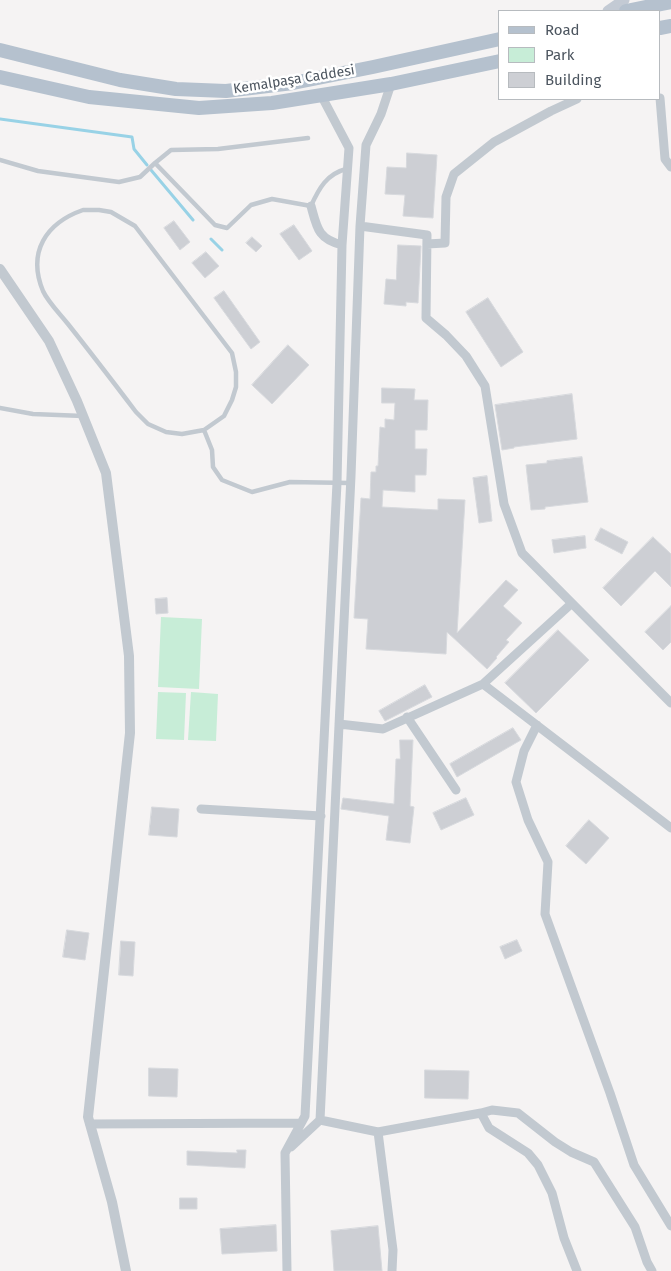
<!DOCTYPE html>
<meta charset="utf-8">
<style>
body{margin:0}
#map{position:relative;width:671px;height:1271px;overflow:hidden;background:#f5f3f3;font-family:"Fira Sans",sans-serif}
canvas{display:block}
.legend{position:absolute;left:498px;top:10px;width:162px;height:90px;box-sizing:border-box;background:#fff;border:1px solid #b7bbbf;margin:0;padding:6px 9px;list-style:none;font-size:15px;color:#4c555f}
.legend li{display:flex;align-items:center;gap:10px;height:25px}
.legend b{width:25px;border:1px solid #b7bbbf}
</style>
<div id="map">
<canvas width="671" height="1271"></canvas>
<ul class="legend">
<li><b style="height:6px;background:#b5c1ce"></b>Road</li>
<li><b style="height:14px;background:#c7edd7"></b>Park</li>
<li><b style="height:14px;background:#cdcfd4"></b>Building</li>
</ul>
</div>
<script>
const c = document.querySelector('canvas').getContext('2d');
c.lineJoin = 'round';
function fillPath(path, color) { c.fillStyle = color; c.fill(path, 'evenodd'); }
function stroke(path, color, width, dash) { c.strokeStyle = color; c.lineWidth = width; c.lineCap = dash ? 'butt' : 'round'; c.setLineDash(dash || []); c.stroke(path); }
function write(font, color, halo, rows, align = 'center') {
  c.font = font + ' "Fira Sans",sans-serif'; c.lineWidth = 5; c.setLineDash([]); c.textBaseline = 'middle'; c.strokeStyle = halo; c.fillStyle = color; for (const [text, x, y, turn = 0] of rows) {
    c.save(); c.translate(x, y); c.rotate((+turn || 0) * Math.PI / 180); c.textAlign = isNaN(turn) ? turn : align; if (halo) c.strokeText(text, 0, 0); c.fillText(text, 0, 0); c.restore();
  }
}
fillPath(new Path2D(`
 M161,617L202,619L199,689L158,687Z
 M158,692L186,693L184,740L156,739Z
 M191,692L218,694L216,741L188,740Z`), '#c7edd7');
stroke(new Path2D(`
 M0,119L132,137L134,149L147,165
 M151,170L193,220
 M211,239L222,250`), '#98d2e6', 3);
const building = new Path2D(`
 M407,153L437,155L433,218L403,216L405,195L385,194L387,167L406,168Z
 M174,221L190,242L180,250L164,228Z
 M294,225L312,251L299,260L280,234Z
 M252,237L262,246L256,252L246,243Z
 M398,245L421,246L418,303L406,302V306L384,304L386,279L396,280Z
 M206,252L219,266L205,278L192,263Z
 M224,291L260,342L251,349L214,298Z
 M488,298L523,352L501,367L466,312Z
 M288,345L309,365L272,404L252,385Z
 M382,388L415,389L414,400H428L427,430H415V449H427L426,475H415V492L383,490L382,507L438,510V499L465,500L457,633L506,580L518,590L503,606L522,623L506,640L509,642L496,657L497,658L487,669L447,632L446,654L366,649L368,619L354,618L361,498L370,499L371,472H376V466H378L380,427L385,428V419L394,420L395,403H382Z
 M572,394L577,439L514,447V448L502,450L495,405Z
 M582,457L588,502L545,507V509L531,510L526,465L547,463V461Z
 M487,476L492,521L479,523L473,478Z
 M601,528L628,542L622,554L595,540Z
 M585,536L586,548L554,553L552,540Z
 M653,537L671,554V587L655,571L621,606L603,588Z
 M167,598L168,613L156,614L155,599Z
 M671,606V642L663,650L645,632Z
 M558,630L589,660L536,713L505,683Z
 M425,685L432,697L385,721L379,711Z
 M513,728L521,740L457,777L450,764Z
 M400,740H413L410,806L414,807L410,843L386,840L389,816L341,809L343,798L394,804L396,759H400Z
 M466,798L474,815L441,830L433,813Z
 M152,807L179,809L177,837L149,835Z
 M589,820L609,838L586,864L566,846Z
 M67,930L89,933L85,960L63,957Z
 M517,940L522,951L505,959L500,947Z
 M121,941L135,942L133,976L119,975Z
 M149,1068L178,1069L177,1097L149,1096Z
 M425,1070L469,1071L468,1099L425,1098Z
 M237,1150H246L245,1168L187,1165V1151L237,1153Z
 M180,1198H197V1209H180Z
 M276,1225L277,1251L222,1254L220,1229Z
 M378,1226L382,1271H334L331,1231Z`);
fillPath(building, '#cdcfd4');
stroke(building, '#d7d9dd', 1);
stroke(new Path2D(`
 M308,138L218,149L171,150L155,163L215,225L227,228L251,205L272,199L311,206C319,188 327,174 346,169
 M0,160L38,171L119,182L140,177L155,163
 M83,210H99L111,212L135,226L232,353L236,372V387L232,400L224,416L204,430L182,434L166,432L148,424L136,412C114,383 91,353 68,324C60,314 48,302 43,291C27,252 46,223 83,210Z
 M0,408L33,414L83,416
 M204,430L212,450L213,467L222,480L252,492L290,482L350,483`), '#c2c9d0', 4.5);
stroke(new Path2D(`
 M660,98L665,159L671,167
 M311,206C317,228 318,239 342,245
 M360,226L427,235L426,318L446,335L466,356L485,386L504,504L522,553L671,703
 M427,244L445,243L446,197L454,174L494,142L551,111L577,99
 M483,684L571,604
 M407,717L456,790
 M339,724L383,729L483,684L671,828
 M537,725L524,751L516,782L528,820L548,862L545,914L610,1093L634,1165L671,1226
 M201,809L321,816
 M481,1113L492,1110L518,1113L555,1142L571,1152L594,1162L635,1227L647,1262L652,1271
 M320,1120L378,1132L481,1113L489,1128L528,1153L538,1165L552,1193L564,1238L577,1271
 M90,1124L301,1123
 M378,1132L393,1250L392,1271
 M291,1147L320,1120L351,476L360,226L366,145L381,114L391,84
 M287,1271L285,1153L305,1116L337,483L342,245L349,148L321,95`), '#c2c9d0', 9);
stroke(new Path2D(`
 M0,269L49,341L77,401L106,473L129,656L130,733L88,1117L112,1202L126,1271`), '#c2c9d0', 10);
stroke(new Path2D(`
 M608,11L624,0`), '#c3cad4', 11);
stroke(new Path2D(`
 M626,11L671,2
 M660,28L671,26
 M0,50L120,80L176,89L226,91L293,83L373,67L500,39
 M0,77L89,97L199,108L272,103L391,84L500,61`), '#b5c1ce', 14);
write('14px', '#4c555f', '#fff', [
 ["Kemalpaşa Caddesi",294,80,-9]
]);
</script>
